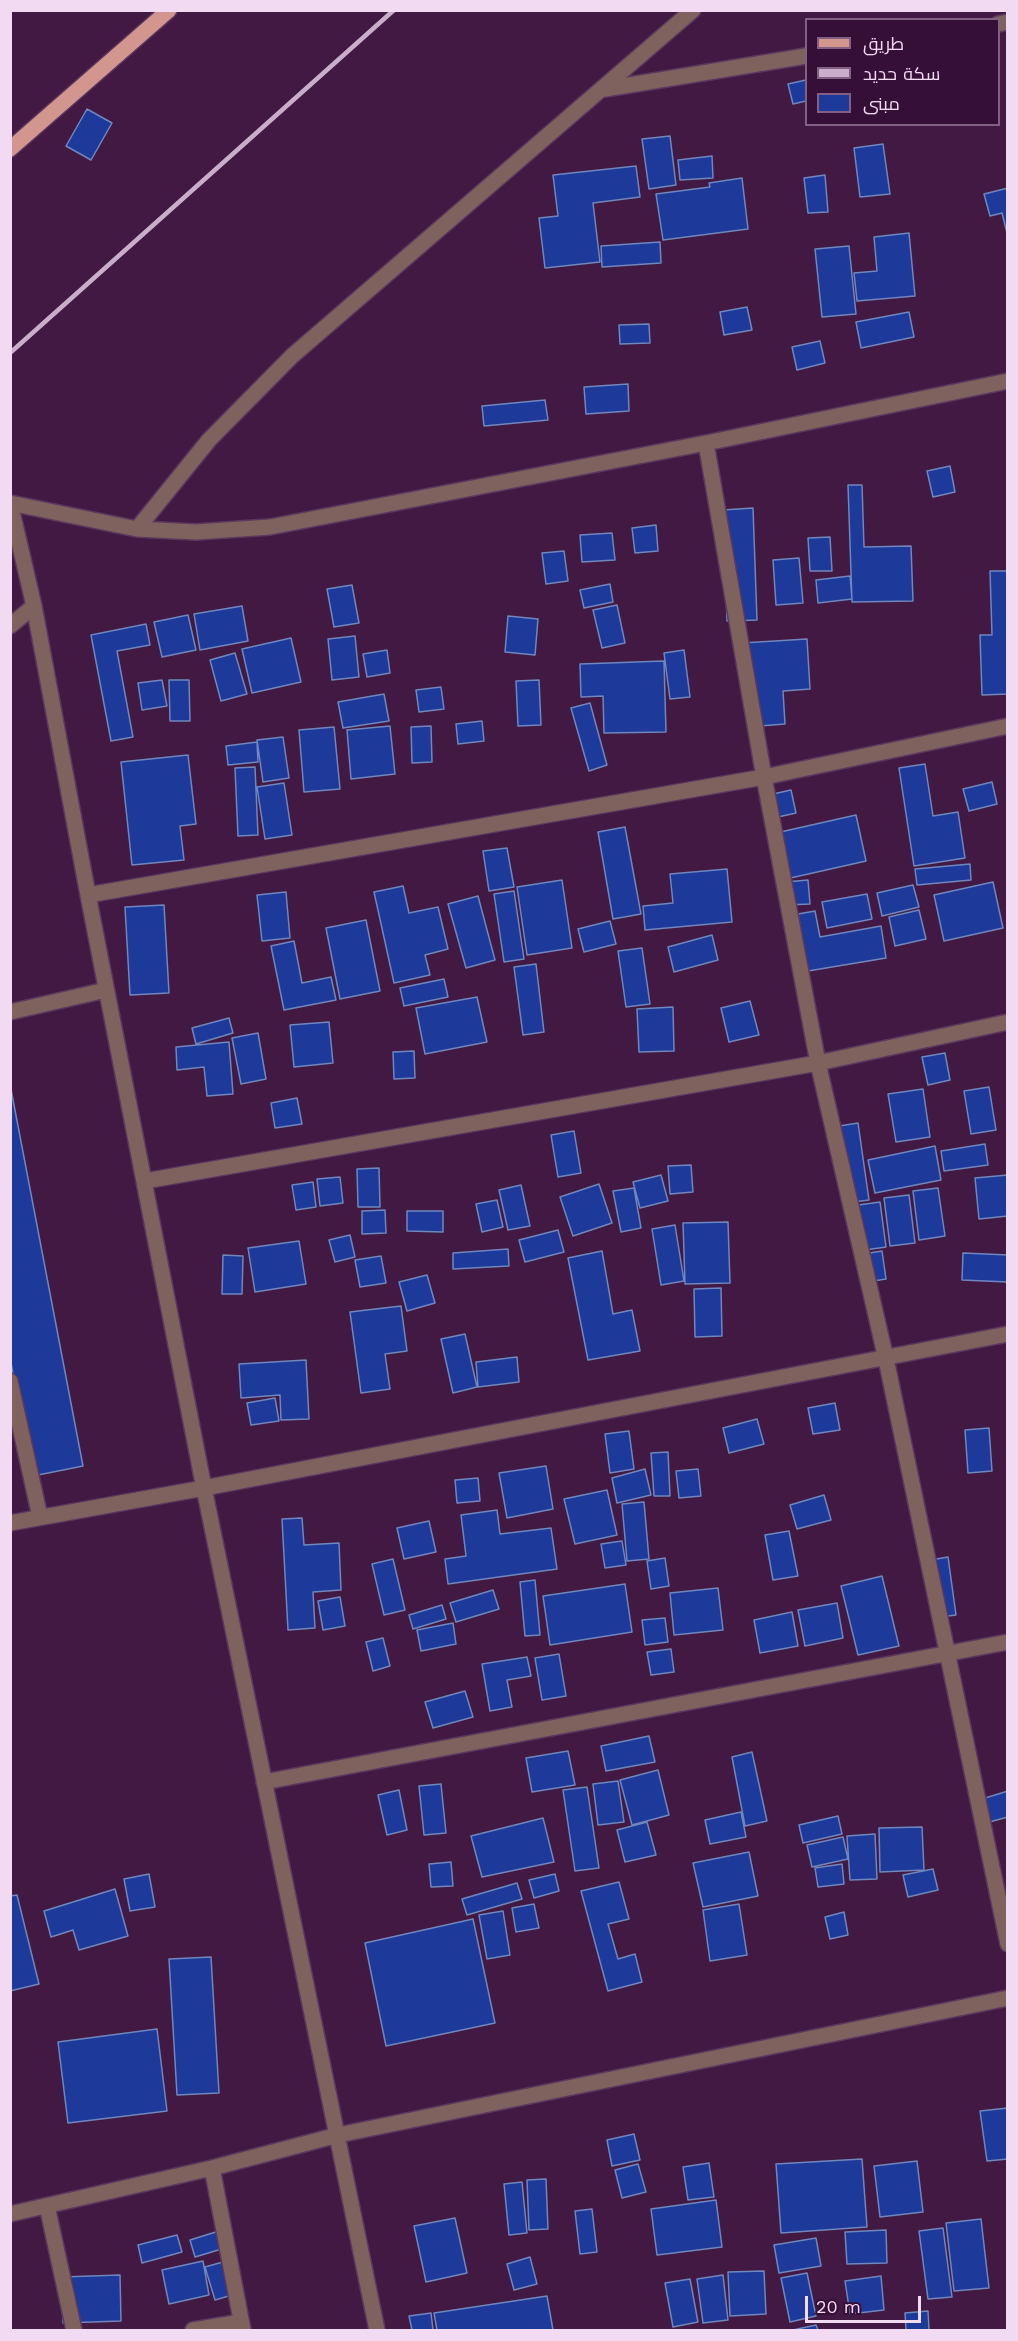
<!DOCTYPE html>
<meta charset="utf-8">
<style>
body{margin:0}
#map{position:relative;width:1018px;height:2341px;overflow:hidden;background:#411942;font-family:"Work Sans",Cairo,sans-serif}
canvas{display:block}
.frame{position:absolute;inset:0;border:12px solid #f3daf3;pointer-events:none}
.legend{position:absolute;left:805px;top:18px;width:195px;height:108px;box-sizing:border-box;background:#360f37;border:2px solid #826082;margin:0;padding:8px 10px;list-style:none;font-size:18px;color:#f3daf3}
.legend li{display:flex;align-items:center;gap:12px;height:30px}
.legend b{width:30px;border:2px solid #826082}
.scale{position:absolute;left:805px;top:2296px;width:116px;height:27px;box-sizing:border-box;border:3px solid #f3daf3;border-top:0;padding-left:8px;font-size:18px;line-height:21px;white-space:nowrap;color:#f3daf3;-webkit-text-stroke:4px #360f37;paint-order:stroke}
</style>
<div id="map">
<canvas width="1018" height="2341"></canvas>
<div class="frame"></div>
<ul class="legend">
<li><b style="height:8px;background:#d2968f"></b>طريق</li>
<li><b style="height:8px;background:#caadca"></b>سكة حديد</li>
<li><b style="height:16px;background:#1d399a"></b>مبنى</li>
</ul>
<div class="scale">20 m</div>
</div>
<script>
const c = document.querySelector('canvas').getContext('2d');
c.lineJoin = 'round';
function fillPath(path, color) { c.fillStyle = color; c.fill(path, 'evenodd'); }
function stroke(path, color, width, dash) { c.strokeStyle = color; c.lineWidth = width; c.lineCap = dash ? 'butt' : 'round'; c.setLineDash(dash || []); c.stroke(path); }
const building = new Path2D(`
 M806,80V101L793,104L788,84Z
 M87,109L112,123L91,160L66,146Z
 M670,136L676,185L649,189L642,139Z
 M883,144L890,194L860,197L854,148Z
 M712,156L713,178L680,180L678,160Z
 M636,166L640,197L593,203L600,262L545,268L539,218L558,216L553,175Z
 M825,175L828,212L808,213L804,178Z
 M742,178L748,229L663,240L656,194L710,187L709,183Z
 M1008,188V237L1002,213L990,216L984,194Z
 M909,233L915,296L857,301L854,273L877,271L874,237Z
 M660,242L661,263L602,267L601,246Z
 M849,246L856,314L822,317L815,249Z
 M747,307L752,330L724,335L720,312Z
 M909,312L914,337L861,348L856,322Z
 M649,324L650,343L620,344L619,325Z
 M820,341L825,363L797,370L792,347Z
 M628,384L629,411L586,414L584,387Z
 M545,400L548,420L484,426L482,406Z
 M950,466L955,492L933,497L927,471Z
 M848,485H862L864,547L911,546L913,601L852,602Z
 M753,508L757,620L727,621L723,510Z
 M656,525L658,551L635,553L632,528Z
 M612,533L615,560L582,562L580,535Z
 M830,537L832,571H810L808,538Z
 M564,551L568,581L546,584L542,553Z
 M799,558L803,603L776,605L773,560Z
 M990,571H1008V694L982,695L980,635H992Z
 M850,576L852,599L818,603L816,580Z
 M610,584L613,602L584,608L580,590Z
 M352,585L359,623L334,627L327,589Z
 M617,605L625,643L602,648L593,610Z
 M242,606L248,641L200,650L194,614Z
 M188,615L196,650L162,657L154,622Z
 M508,616L538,619L535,655L505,652Z
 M146,624L150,645L117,651L133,737L111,741L91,635Z
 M355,636L359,677L332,680L328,639Z
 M291,638L301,682L252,693L242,649Z
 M807,639L810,689L783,691L785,724L747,727L742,643Z
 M387,650L390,673L367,677L363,654Z
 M684,650L690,697L670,699L664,653Z
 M235,653L247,694L221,701L210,660Z
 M664,661L666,732L604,733L603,696L581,697L580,664Z
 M162,680L167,706L142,710L138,683Z
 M169,680H189L190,721H170Z
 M539,680L541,725L518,726L516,681Z
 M441,687L444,709L419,712L416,690Z
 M384,694L389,721L343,728L338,702Z
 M590,703L607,765L589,771L571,708Z
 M482,721L484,741L458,744L456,724Z
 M390,726L395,774L351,779L347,730Z
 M431,726L432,762L412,763L411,727Z
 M334,727L340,789L304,792L299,730Z
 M283,737L289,778L263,782L257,740Z
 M257,742L258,762L228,765L226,746Z
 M188,755L196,824L180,826L184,860L132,865L121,762Z
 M925,764L933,816L958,812L965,858L914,866L899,768Z
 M255,767L258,835L238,836L235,768Z
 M992,782L997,804L969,811L963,789Z
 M284,783L292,835L265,839L257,787Z
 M791,790L796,813L769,819L764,796Z
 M856,815L866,861L786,879L776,833Z
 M625,827L641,914L613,919L598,832Z
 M507,848L514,887L489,891L483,851Z
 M970,864L971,880L917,885L915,869Z
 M727,869L732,922L645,930L643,906L673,903L670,874Z
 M562,880L572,948L527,955L517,887Z
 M808,880L810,904L787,905L785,882Z
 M993,882L1003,928L944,941L934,895Z
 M913,885L919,907L882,916L877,893Z
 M403,886L409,913L438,907L448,949L425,955L430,975L394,983L374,892Z
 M514,891L524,959L504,962L494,894Z
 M286,892L290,938L262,941L257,895Z
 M867,894L872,919L827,928L822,902Z
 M478,896L495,960L466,968L448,904Z
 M164,905L169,993L130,995L125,907Z
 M919,910L926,939L895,946L889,917Z
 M815,911L820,937L881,926L886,958L808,971L798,914Z
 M366,920L380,991L340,999L326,928Z
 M610,921L616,944L584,952L578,929Z
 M712,935L718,960L674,972L668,947Z
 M294,941L302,983L331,977L336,1000L284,1010L271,946Z
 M642,948L650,1004L626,1007L618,951Z
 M536,964L544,1032L523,1035L514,967Z
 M444,979L448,997L404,1006L400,988Z
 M477,997L487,1042L425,1054L416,1008Z
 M750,1001L759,1035L729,1042L721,1008Z
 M673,1007L674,1051L639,1052L637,1009Z
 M229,1018L233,1033L196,1044L192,1028Z
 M329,1022L333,1063L294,1067L290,1025Z
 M258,1033L266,1079L241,1084L232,1038Z
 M229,1042L233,1094L207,1096L204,1067L177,1070L176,1047Z
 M414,1051L415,1078L394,1079L393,1052Z
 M945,1053L950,1080L928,1085L922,1057Z
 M10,1084L83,1466L33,1476L10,1358Z
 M989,1087L996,1130L971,1134L964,1091Z
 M923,1089L930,1137L896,1142L888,1094Z
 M297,1098L302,1124L275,1128L271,1103Z
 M858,1123L869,1200L845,1203L833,1127Z
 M574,1131L581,1173L558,1177L551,1135Z
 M985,1144L988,1165L944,1171L941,1151Z
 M935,1146L941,1180L875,1193L868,1160Z
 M691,1165L693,1192L670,1194L668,1166Z
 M379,1168L380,1207H358L357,1169Z
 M661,1175L668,1201L640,1208L633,1182Z
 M1008,1175V1216L979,1219L975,1178Z
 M340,1177L343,1203L320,1206L317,1179Z
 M313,1182L316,1207L296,1210L292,1185Z
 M599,1184L612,1223L573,1236L560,1197Z
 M521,1185L530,1226L508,1230L499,1190Z
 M634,1188L641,1228L621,1232L613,1191Z
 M938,1188L945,1236L919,1240L913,1191Z
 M909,1195L915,1243L890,1246L884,1198Z
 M497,1200L503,1227L482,1232L476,1204Z
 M880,1202L886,1247L858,1251L851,1206Z
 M385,1210L386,1233L362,1234V1211Z
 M407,1211H443V1232L407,1231Z
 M728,1222L730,1283L685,1284L683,1223Z
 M675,1225L684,1281L661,1285L652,1229Z
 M558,1230L564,1252L525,1262L519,1240Z
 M350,1235L355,1257L335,1262L329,1240Z
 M299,1241L306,1284L255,1292L248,1248Z
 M508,1249L509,1266L453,1269V1253Z
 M602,1251L613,1314L632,1310L640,1351L588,1360L568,1258Z
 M882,1251L886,1279L861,1283L857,1255Z
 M963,1253L1008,1255V1282L962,1280Z
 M223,1255L243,1256L242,1294H222Z
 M381,1256L386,1283L360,1287L355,1260Z
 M427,1275L435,1303L407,1311L399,1282Z
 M721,1288L722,1336L695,1337L694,1289Z
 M401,1306L407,1351L385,1354L390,1389L361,1393L350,1312Z
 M465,1334L477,1387L453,1393L441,1339Z
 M517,1357L519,1382L478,1387L476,1362Z
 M306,1360L309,1419L281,1420L280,1395L241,1398L239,1364Z
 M275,1398L279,1421L251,1425L247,1403Z
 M835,1403L840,1430L813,1434L808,1408Z
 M757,1419L764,1444L729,1453L723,1428Z
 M989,1428L992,1471L968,1473L965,1430Z
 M629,1431L634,1469L610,1473L605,1434Z
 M668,1452L670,1496H654L651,1453Z
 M546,1466L553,1509L507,1518L499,1473Z
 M645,1469L651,1495L617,1503L612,1478Z
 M698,1469L701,1496L679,1498L676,1471Z
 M478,1478L480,1501L457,1503L455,1480Z
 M607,1490L617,1535L575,1544L564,1499Z
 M824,1495L831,1520L797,1529L790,1505Z
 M644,1502L649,1559L627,1561L622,1504Z
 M497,1510L500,1534L551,1528L557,1569L448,1584L445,1559L466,1556L461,1515Z
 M302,1518L304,1545L339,1543L341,1590L313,1592L315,1628L288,1630L282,1519Z
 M429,1521L436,1552L404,1559L397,1528Z
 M789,1531L798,1576L773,1580L765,1535Z
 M622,1541L626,1565L605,1568L601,1544Z
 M948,1557L956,1615L933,1618L925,1561Z
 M665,1558L669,1586L651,1589L647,1561Z
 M393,1559L405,1610L384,1615L372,1564Z
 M882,1576L899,1646L858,1655L841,1586Z
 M535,1580L540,1635L525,1636L520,1582Z
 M625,1584L632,1632L550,1645L543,1596Z
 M718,1588L723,1630L674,1635L670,1593Z
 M493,1590L499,1609L456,1622L450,1603Z
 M340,1597L345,1626L323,1630L318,1601Z
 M837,1603L843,1638L805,1646L798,1610Z
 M442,1605L446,1619L413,1629L409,1615Z
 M792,1612L798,1646L760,1653L754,1620Z
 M665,1618L668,1642L645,1645L642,1620Z
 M453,1623L456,1644L421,1651L417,1630Z
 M383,1638L390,1666L373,1671L366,1642Z
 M671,1649L674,1672L651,1675L647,1652Z
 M559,1654L566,1696L542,1700L535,1658Z
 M527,1657L531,1676L507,1680L512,1707L490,1711L482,1664Z
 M465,1691L473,1717L433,1728L425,1702Z
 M649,1736L655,1762L606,1771L601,1746Z
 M568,1751L575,1785L532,1792L526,1758Z
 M752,1752L767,1821L745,1826L732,1757Z
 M658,1770L669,1815L632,1825L620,1780Z
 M618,1781L624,1822L598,1825L593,1784Z
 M441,1784L446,1833L424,1835L419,1786Z
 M587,1787L599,1868L575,1871L563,1790Z
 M399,1790L407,1830L387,1835L378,1795Z
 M1008,1791V1817L978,1825L972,1802Z
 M741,1812L746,1837L710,1844L705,1820Z
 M838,1816L842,1834L803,1843L799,1825Z
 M543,1818L554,1862L482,1877L471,1836Z
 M647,1822L656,1855L625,1862L617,1830Z
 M922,1827L924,1870L880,1872L879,1828Z
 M875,1834L877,1879L850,1880L847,1836Z
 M843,1837L848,1859L812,1867L807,1845Z
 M749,1852L758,1896L703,1907L693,1863Z
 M451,1862L453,1886L431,1887L429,1864Z
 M842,1864L844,1884L818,1887L815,1868Z
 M933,1869L938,1890L908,1897L903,1875Z
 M149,1874L155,1907L130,1911L124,1879Z
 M555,1874L559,1891L534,1898L529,1880Z
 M619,1882L629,1919L608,1924L618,1959L635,1954L642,1982L608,1991L581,1891Z
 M517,1883L522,1899L467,1915L462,1899Z
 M115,1889L128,1936L79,1950L73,1930L51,1937L44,1911Z
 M17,1895L39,1984L10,1991V1896Z
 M534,1904L539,1928L516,1932L512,1908Z
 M739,1904L747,1955L710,1961L703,1910Z
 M503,1911L510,1955L487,1959L479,1915Z
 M844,1912L848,1935L830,1939L825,1917Z
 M473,1919L495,2023L386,2046L365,1943Z
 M211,1957L219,2093L177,2095L169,1959Z
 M157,2029L167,2111L68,2123L58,2042Z
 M1008,2108V2159L987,2161L980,2111Z
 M634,2134L640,2160L612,2166L607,2140Z
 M862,2159L867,2227L781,2233L776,2164Z
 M917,2161L923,2212L880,2217L874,2166Z
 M709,2163L714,2197L688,2200L683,2167Z
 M638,2164L646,2192L622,2198L615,2170Z
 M546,2179L548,2229L529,2230L527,2180Z
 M522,2182L527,2233L509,2235L504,2184Z
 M716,2200L722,2247L657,2255L651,2209Z
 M592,2209L597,2252L580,2254L575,2211Z
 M455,2218L467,2273L426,2282L414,2226Z
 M981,2219L989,2288L954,2291L946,2223Z
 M943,2228L952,2297L928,2299L919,2231Z
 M886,2230L887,2263L847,2264L845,2232Z
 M219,2231L225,2248L195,2257L190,2240Z
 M177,2235L182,2252L142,2263L138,2245Z
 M816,2238L821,2266L779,2273L774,2245Z
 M530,2257L537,2284L514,2290L507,2264Z
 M230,2260L239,2293L215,2300L205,2267Z
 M203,2261L209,2295L169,2304L162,2270Z
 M764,2271L766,2314L730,2316L728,2272Z
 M807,2273L816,2316L790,2322L781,2278Z
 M120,2275L121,2321L63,2323L62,2277Z
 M723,2275L728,2320L703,2323L697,2279Z
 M881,2276L884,2310L850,2314L845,2281Z
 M690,2279L698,2322L673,2327L665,2283Z
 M547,2296L553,2330H437L434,2313Z
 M928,2311L929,2330H906L905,2313Z
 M431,2313L433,2330H412L409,2316Z
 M816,2325L818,2330H793Z`);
fillPath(building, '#1d399a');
stroke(building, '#7087bd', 1.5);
const minor = new Path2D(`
 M998,24L1008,22
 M605,89L806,56
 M706,443L764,777L818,1063L886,1359L1008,1944
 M10,503L34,606L88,895L204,1488L377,2330
 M10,503L137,529L196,532L270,527L706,443L1008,381
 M137,529L209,440L292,356L693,10
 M10,626L34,606
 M88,895L764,777L1008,726
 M10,1012L106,990
 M145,1181L818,1063L1008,1022
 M10,1381L40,1517
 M10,1523L204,1488L1008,1334
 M264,1782L1008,1642
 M212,2168L243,2330
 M47,2206L74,2330
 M10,2214L212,2168L338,2135L1008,1998
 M193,2330L241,2322`);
const major = new Path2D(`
 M10,149L169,10`);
stroke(minor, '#5d385e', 18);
stroke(major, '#5d385e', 18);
stroke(minor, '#7f625e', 15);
stroke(major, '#d2968f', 15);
stroke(new Path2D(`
 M10,353L394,10`), '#caadca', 4.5);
</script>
